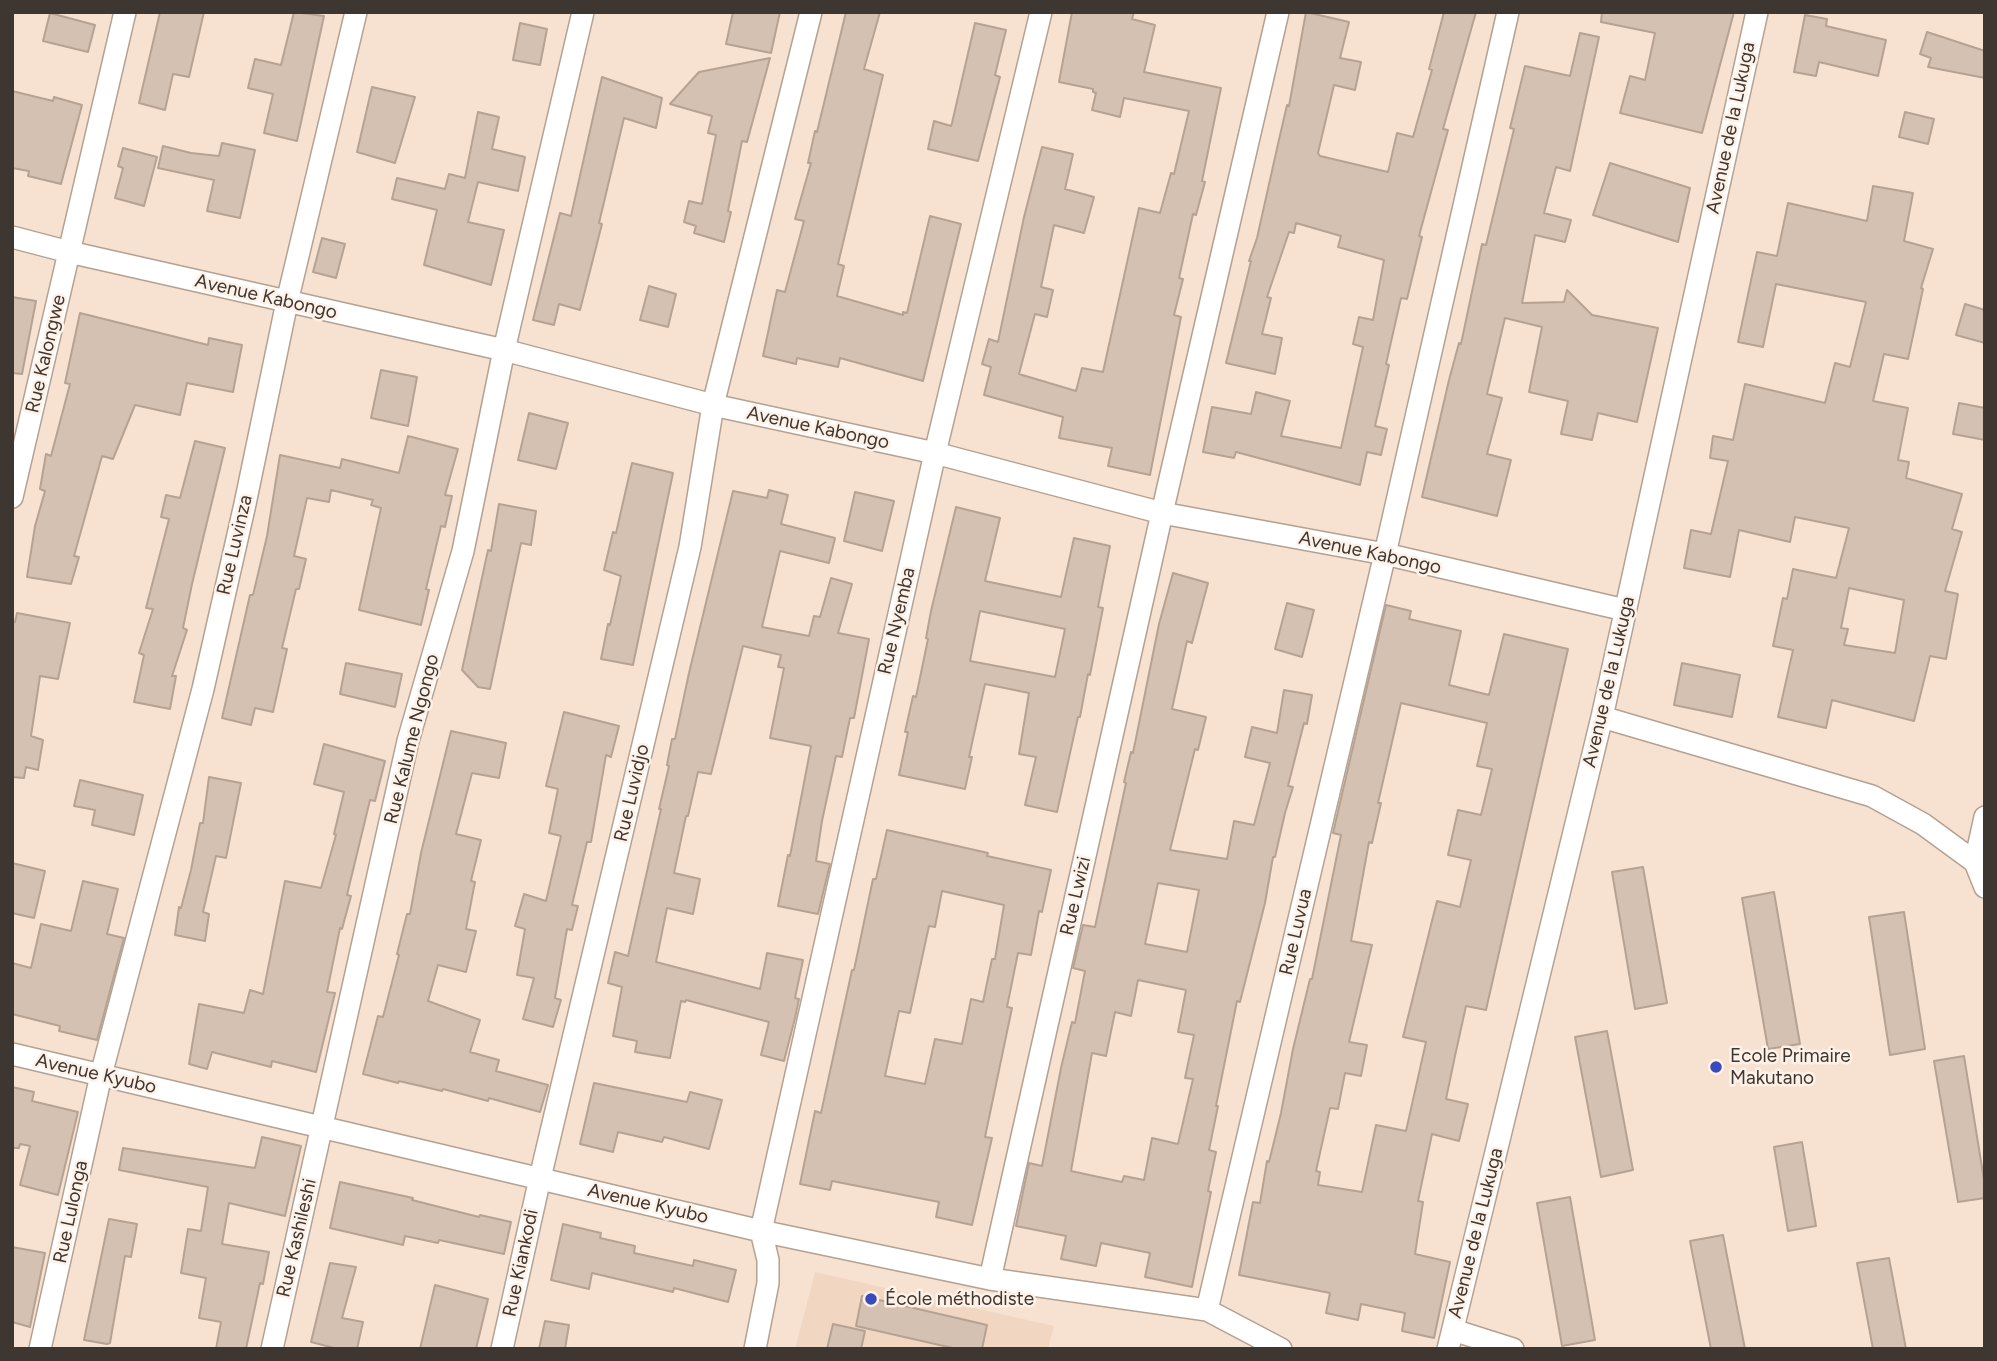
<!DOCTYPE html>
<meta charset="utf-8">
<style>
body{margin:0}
#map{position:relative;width:1997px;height:1361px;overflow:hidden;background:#f7e2d2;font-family:Figtree,sans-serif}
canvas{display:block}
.frame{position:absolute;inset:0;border:14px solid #3e3630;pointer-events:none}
</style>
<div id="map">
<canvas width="1997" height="1361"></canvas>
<div class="frame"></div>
</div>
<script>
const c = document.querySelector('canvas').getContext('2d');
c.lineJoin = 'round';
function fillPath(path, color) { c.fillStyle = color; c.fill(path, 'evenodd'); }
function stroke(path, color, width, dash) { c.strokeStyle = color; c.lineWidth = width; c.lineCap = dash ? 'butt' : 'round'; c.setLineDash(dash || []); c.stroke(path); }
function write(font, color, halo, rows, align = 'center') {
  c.font = font + ' Figtree,sans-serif'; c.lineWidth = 5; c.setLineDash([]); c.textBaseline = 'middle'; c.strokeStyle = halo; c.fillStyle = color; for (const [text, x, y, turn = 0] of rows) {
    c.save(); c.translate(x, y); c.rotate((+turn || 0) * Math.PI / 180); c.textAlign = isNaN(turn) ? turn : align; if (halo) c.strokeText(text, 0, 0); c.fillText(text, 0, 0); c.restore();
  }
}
fillPath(new Path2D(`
 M815,1272L1054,1326L1048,1349H795Z`), '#f1d7c1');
const building = new Path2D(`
 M160,12H204L189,77L173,74L165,110L139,103Z
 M294,12L324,16L297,141L264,133L273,94L248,88L255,59L281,65Z
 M733,12H780L771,53L726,44Z
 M846,12H880L864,69L883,75L838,264L844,266L837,296L903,315V312L907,313L930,216L961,224L923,381L840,358L838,367L797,358L796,364L763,356L777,290L785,292L804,221L795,219L811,163H808L815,131L817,132Z
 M1072,12H1134L1132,19L1155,25L1144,72L1221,88L1202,181L1205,182L1196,215L1193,214L1179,278L1183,279L1174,315L1181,317L1150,475L1108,466L1112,448L1059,438L1063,417L984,395L991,367L982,364L989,339L998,342L1024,217L1042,147L1073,154L1065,189L1094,197L1084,233L1054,225L1041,287L1053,290L1047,317L1035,314L1019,374L1076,391L1082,368L1103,372L1139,208L1160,213L1171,173L1174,174L1189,111L1124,98L1120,117L1092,110L1096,93L1093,92V89L1059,82Z
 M1306,12L1349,22L1340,58L1361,62L1355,90L1334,85L1318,153L1320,156L1388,172L1397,133L1413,137L1432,70L1429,69L1444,12H1476L1443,129L1448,130L1419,236L1422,237L1407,299L1401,298L1386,364L1389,365L1375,426L1387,429L1381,455L1367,452L1360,485L1236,452L1234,458L1203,452L1212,407L1251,414L1256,392L1290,401L1281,436L1341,448L1363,347L1353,344L1359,317L1373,320L1384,260L1338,247L1341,236L1296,223L1294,233L1289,232L1267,297L1271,298L1262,334L1282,338L1275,374L1226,363L1251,261H1249L1257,238L1278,144L1287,105L1289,106Z
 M1602,12H1734L1702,133L1620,113L1630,76L1645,80L1655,33L1601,22Z
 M50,13L95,25L88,52L43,41Z
 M1805,15L1827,19L1826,26L1886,40L1878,76L1819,62L1816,76L1794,72Z
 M520,23L547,29L540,65L513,60Z
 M975,23L1006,30L995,75L1000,77L978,161L928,149L934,121L951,126L952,123Z
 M1927,32L1985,51V78L1928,67L1931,58L1920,54Z
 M1580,33L1599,37L1570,171L1556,167L1544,213L1571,220L1565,242L1535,235L1522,303L1564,302L1567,290L1592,315L1658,328L1637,422L1598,413L1592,440L1561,434L1568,401L1529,392L1542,327L1505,318L1487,394L1502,398L1487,454L1511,460L1497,516L1422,497L1449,380L1459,343L1461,344L1482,244L1486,245L1514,129L1510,128L1525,66L1570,76Z
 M770,58L747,142L742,141L728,211L731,212L724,242L694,233L696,226L684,222L689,201L702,204L716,135L708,133L712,116L670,104L699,72Z
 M602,77L662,98L656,128L624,118L599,223L602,224L580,310L559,304L554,325L533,320L560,213L571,216Z
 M372,87L415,97L395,163L357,152Z
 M12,91L53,101L54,97L82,105L61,184L28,176L29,171L12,168Z
 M478,112L499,117L492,149L525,157L518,191L478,182L468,222L504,230L491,285L424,265L437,210L392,199L397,178L445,189L449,174L465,178Z
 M1905,112L1934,119L1928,144L1899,137Z
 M222,143L255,150L240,218L207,211L214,180L158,168L163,146L191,153L219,156Z
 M123,148L157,157L144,206L115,198L123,168L118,166Z
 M1610,163L1690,188L1678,242L1593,215Z
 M1873,186L1913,193L1904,241L1933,249L1921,288L1923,289L1908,359L1884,354L1873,401L1908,408L1898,460L1909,462L1906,478L1962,494L1952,529L1962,532L1945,591L1958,594L1946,659L1930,656L1914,721L1832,700L1826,728L1778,717L1793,650L1773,646L1783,598L1787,599L1793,569L1836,578L1849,528L1795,517L1790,542L1739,530L1730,577L1684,568L1691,530L1711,534L1728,461L1710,458L1713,436L1733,440L1745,384L1825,403L1835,363L1850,367L1866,302L1776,284L1763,347L1738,342L1757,252L1777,256L1788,203L1867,221ZM1849,588L1904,600L1895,653L1844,645L1848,629L1841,628Z
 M322,238L345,244L336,278L313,272Z
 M649,286L676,294L668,327L640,320Z
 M12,297L36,301L22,374L12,373Z
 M1965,304L1985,310V343L1956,335Z
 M80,313L208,345L209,338L242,345L233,392L187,383L180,415L135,405L113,459L102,456L74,556L79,557L71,584L27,577L35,526L45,491L40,489L46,454L51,456L70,384L65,383Z
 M381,370L417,377L408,426L371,418Z
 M1959,403L1985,408V440L1953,434Z
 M529,413L568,423L556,469L518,460Z
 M408,436L458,449L445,495L452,496L445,527L441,526L426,589L429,590L421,625L359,610L381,508L371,505L373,500L331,490L329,502L307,498L294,556L306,559L299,589H296L282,648L287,649L273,712L255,708L251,725L222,718L250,595H253L267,536L280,455L340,468L342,459L399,473Z
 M195,441L225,448L192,584L183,628L187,630L172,676H176L170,709L134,702L144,655L139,653L153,609L146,608L169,519L161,517L166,495L180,498Z
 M632,463L673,473L633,665L601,659L608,624L610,625L621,576L604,570L613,532L616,533Z
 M769,490L788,495L781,524L835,538L829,563L780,551L762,627L809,636L814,616L820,617L831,578L852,584L838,633L869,639L854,718H850L842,757L836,756L822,821L816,861L830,864L818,914L778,906L788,855L790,856L811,746L770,738L784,668L778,667L781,655L743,646L711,774L698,772L688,816H686L674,873L700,879L693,914L667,908L656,962L760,989L767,953L803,960L795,998L799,999L795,1018L784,1061L761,1055L769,1022L686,1000L685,1002L681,1001L670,1058L635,1052L637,1041L613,1036L622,987L608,983L615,952L628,956L661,809H659L669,766L667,765L672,739H675L689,673L733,491L767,498Z
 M855,492L894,501L882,551L844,541Z
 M499,504L536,511L531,545L521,543L490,689L478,687L462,670L488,550L491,551Z
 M956,507L1000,518L985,581L1061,597L1074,538L1110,546L1098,607L1103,608L1090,675L1088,674L1080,717H1078L1057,812L1025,805L1036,757L1019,754L1029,693L985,684L969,757H972L965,789L899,775L908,732H905L913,696L916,697L928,639L926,638L931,611ZM980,611L1065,629L1055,677L970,661Z
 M1173,573L1208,583L1192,643L1187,641L1172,709L1206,717L1198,750L1195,749L1170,850L1227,859L1234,821L1254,825L1270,763L1245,757L1252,727L1277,733L1284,690L1312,695L1307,724L1304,723L1288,786L1293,787L1285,813L1275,857H1273L1265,903L1240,1002L1237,1001L1216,1106H1218L1209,1150L1216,1152L1208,1191L1211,1192L1192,1287L1145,1277L1150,1253L1101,1243L1096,1266L1061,1259L1066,1236L1016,1226L1029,1163L1042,1166L1061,1068L1072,1022L1075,1023L1085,971L1073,968L1083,925L1095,927L1126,783L1124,782L1131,752L1133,753L1159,624ZM1158,883L1199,890L1187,952L1145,944ZM1138,980L1186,990L1178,1032L1194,1035L1185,1078L1193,1079L1178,1144L1152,1138L1144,1180L1124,1176L1122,1182L1071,1171L1092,1053L1106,1056L1115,1012L1131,1016Z
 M1287,603L1314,610L1302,657L1275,649Z
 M1386,605L1411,611L1409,619L1461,631L1449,685L1489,695L1504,634L1568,649L1486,1010L1466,1006L1455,1056L1446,1099L1468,1104L1459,1141L1432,1134L1418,1201L1423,1202L1415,1254L1450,1262L1434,1338L1402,1331L1405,1313L1361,1304L1358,1320L1326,1313L1330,1293L1239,1275L1253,1202L1260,1203L1267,1161L1269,1162L1281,1113L1293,1049L1310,979H1312L1341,835L1333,833ZM1401,703L1487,723L1477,766L1492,769L1481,815L1458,810L1448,855L1471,860L1460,907L1437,901L1403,1037L1426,1042L1406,1131L1376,1125L1362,1192L1318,1185L1320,1172L1316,1171L1330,1108L1338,1109L1345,1073L1361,1076L1367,1045L1349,1042L1372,945L1351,941L1369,842L1372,843L1381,803H1378Z
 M17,613L70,623L58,679L40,676L31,736L43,740L38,770L26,767L24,778L12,777V622H15Z
 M346,663L402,674L395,707L340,694Z
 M1682,663L1740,675L1732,717L1674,705Z
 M564,712L619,726L611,757L606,755L591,842H587L572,905L578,906L572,930L567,929L555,998L561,1000L553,1027L523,1019L534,978L517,975L525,929L515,926L524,894L546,901L561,836L549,833L558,789L546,786Z
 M451,731L506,743L499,778L472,773L456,834L481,840L471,881L475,882L466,929L476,931L466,972L438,965L428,1001L480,1020L470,1052L499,1060L496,1071L548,1085L540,1112L489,1098L488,1101L443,1089L442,1091L399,1081L398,1083L363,1074L378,1016L383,1017L399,955L397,954L407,914H410L421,853Z
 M324,744L385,761L375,801L370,800L347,895L351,896L342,929L340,928L327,992L335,993L316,1072L272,1061L271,1067L212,1052L207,1069L189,1064L199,1004L244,1013L250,990L263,994L285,881L321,888L336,835L334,834L344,792L314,784Z
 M209,777L241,783L226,858L216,856L203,912L209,914L205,941L175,935L179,907L181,908L191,870L200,823H203Z
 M80,780L143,795L134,835L92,825L95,810L74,806Z
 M887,830L988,853L987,856L1051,870L1042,912L1039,911L1031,955L1018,953L1007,1007L1012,1008L985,1137L992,1138L972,1225L936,1217L939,1202L832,1181L830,1190L800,1184L815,1111L821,1113L852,970H854L873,879H876ZM942,891L1004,905L995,959H992L983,1002L971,999L962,1044L935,1039L925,1084L885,1076L899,1011L910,1013L929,926L935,927Z
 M12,863L45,871L34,918L12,913Z
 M1643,867L1667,1003L1635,1009L1612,872Z
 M83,881L118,889L107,934L124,938L97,1040L59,1031L60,1026L12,1014V963L31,968L41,924L71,931Z
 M1774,892L1800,1044L1768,1049L1742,898Z
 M1904,912L1925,1049L1890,1055L1869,917Z
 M1607,1031L1633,1170L1601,1177L1575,1037Z
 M1964,1056L1985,1186V1198L1958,1202L1934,1061Z
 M594,1083L687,1102L690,1092L722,1100L709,1149L664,1137L662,1142L618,1132L613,1152L580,1144Z
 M12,1087L34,1092L32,1101L78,1112L58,1195L20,1185L30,1146L20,1144L19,1148H12Z
 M262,1137L301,1146L285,1216L229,1203L222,1244L269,1252L263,1284L260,1283L246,1349H216L221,1322L199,1318L206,1278L181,1273L188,1229L201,1231L208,1187L119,1170L123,1148L255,1168Z
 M1802,1142L1816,1226L1788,1231L1774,1147Z
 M340,1182L413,1198L412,1200L479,1217L480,1215L511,1222L504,1254L439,1240L438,1243L405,1236L403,1245L330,1228Z
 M1570,1197L1595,1340L1562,1346L1537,1203Z
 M109,1219L137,1224L131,1257L125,1256L110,1343L107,1344L84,1340Z
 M563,1224L601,1233L600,1238L635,1246L634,1253L693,1266L694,1260L736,1270L728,1302L674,1288L673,1292L592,1273L589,1289L551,1280Z
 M1723,1235L1745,1349H1711L1690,1241Z
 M12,1247L45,1253L30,1327L12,1322Z
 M1889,1258L1906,1349H1873L1857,1263Z
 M330,1263L356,1267L342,1318L363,1322L357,1349H338L311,1342Z
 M435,1285L488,1299L476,1349H420Z
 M862,1296L987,1325L982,1349H957L856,1326Z
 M545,1321L569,1325L565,1349H539Z
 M833,1324L865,1331L861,1349H827Z`);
fillPath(building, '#d5c1b1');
stroke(building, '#b6a293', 2);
const minor = new Path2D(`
 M12,237L69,252L504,350L713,405L935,453L1162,513L1385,554L1625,610
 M12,497L125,12
 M1602,717L1872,796L1923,824L1975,862
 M1985,817L1975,862L1985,887
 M12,1054L761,1231L990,1279L1207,1310L1281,1349
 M990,1279L1162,513L1278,12
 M1207,1310L1385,554L1508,12
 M1453,1330L1513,1349
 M40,1349L101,1075L203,689L245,504L287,302L356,12
 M272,1349L408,741L463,551L504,350L583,12
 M502,1349L540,1178L690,547L713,405L811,12
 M755,1349L768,1283V1260L761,1231L935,453L1041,12
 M1448,1349L1602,717L1757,12`);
stroke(minor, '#b4a192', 24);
stroke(minor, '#fff', 21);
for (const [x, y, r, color] of [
 [1716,1067,7,"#394abd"],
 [871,1299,7,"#394abd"]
]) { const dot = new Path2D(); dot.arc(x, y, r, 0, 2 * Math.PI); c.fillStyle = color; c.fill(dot); stroke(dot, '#fef1e7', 2.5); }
write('19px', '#3e3630', '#fef1e7', [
 ["Avenue de la Lukuga",1731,128,-78],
 ["Avenue Kabongo",266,297,13],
 ["Rue Kalongwe",46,354,-77],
 ["Avenue Kabongo",818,428,12],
 ["Rue Luvinza",235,545,-77],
 ["Avenue Kabongo",1370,553,12],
 ["Rue Nyemba",897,621,-77],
 ["Avenue de la Lukuga",1609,682,-77],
 ["Rue Kalume Ngongo",412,739,-76],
 ["Rue Luvidjo",632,793,-77],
 ["Rue Lwizi",1076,896,-77],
 ["Rue Luvua",1296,932,-77],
 ["Avenue Kyubo",96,1074,13],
 ["Avenue Kyubo",648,1204,13],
 ["Rue Lulonga",71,1212,-78],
 ["Avenue de la Lukuga",1476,1233,-76],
 ["Rue Kashileshi",297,1238,-77],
 ["Rue Kiankodi",521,1263,-78]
]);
write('19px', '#3e3630', '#fef1e7', [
 ["Ecole Primaire",1730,1056],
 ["Makutano",1730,1078],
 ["École méthodiste",885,1299]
], 'left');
</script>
